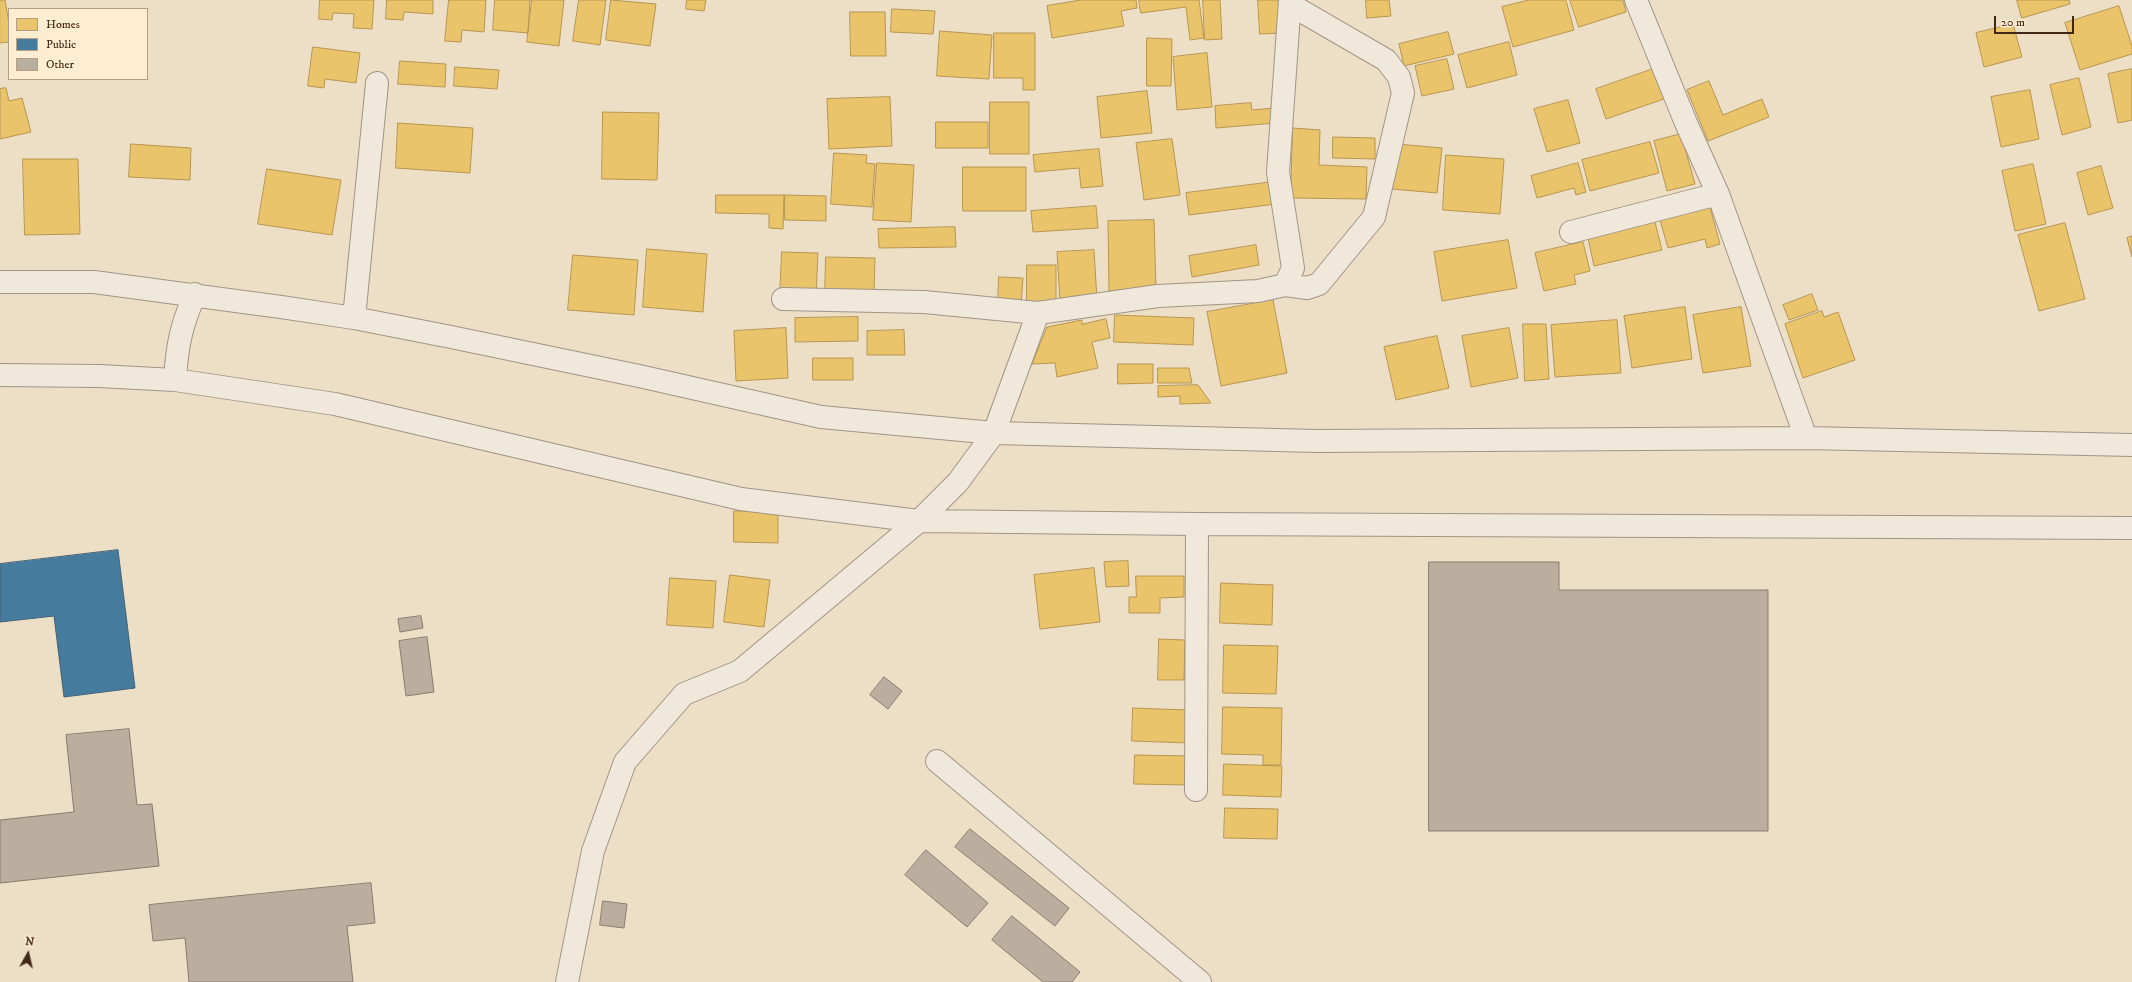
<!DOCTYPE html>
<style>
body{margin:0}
#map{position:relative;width:2132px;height:982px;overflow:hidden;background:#eddfc6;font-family:"IM FELL DW Pica",serif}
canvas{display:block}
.legend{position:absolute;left:8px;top:8px;width:140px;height:72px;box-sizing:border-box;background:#feedd0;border:1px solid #b39e86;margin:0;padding:5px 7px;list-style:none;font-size:12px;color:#422717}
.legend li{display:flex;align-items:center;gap:8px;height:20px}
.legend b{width:20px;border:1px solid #b39e86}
.north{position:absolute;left:8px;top:934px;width:40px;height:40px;-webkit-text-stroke:3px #feedd0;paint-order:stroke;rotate:8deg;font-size:11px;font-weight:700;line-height:16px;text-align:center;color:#422717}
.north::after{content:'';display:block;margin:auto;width:14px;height:18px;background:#422717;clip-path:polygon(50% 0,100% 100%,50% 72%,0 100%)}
.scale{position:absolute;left:1994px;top:16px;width:80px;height:18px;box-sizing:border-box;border:2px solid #422717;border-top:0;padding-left:5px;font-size:12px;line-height:14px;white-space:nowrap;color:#422717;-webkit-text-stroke:3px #feedd0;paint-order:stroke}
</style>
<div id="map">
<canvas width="2132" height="982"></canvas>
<ul class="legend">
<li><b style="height:11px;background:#e9c46a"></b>Homes</li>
<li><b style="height:11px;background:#457b9d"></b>Public</li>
<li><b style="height:11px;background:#baaf9e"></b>Other</li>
</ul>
<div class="north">N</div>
<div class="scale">20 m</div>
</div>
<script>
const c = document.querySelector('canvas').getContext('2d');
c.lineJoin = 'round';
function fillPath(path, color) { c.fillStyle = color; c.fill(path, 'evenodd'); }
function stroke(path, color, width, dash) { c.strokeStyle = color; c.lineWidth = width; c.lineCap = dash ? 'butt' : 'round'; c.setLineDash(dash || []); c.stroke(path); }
const homes = new Path2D(`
 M0,0H5L9,23V42L0,43Z
 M320,0H374L372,29L353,28L354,14L333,13L332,20L319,19Z
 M387,0H433V14L404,12L403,20L386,19Z
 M449,0H486L484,32L462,30L461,42L445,41Z
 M495,0H530L528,33L493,30Z
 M532,0H564L559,46L527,42Z
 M579,0H606L600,45L573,41Z
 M611,0L656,4L650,46L606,40Z
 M687,0H706L704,11L686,9Z
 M1081,0H1136L1137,8L1121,11L1124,26L1052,38L1047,6Z
 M1139,0H1199L1204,38L1190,40L1186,7L1141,13Z
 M1203,0H1220L1222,39L1205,40Z
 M1258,0H1279L1281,33L1260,34Z
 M1366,0H1389L1391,16L1367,18Z
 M1529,0H1566L1574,30L1513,47L1502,7Z
 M1570,0H1623L1626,12L1579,27Z
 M2017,0H2069L2070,4L2022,18Z
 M2119,6L2132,46V54L2080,70L2065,23Z
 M892,9L935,11L933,34L891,32Z
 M850,12H885L886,56H851Z
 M2013,24L2022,57L1984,67L1976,33Z
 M940,31L992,35L989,79L937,76Z
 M1448,32L1454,54L1404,66L1399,44Z
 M994,33H1035V90H1023V78H994Z
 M1147,38L1172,39L1171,86H1147Z
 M1509,42L1517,75L1467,88L1458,55Z
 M313,47L360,53L356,83L325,79L324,88L308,86Z
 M1207,53L1212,107L1177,110L1173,57Z
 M1447,59L1454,89L1422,96L1415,66Z
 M400,61L446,64L445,87L398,84Z
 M455,67L499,70L497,89L454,86Z
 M1653,69L1664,99L1606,119L1596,89Z
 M2132,69V120L2118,123L2108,74Z
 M2079,78L2091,127L2062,135L2050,85Z
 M1709,81L1723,115L1762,99L1769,117L1708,141L1687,90Z
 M6,88L9,101L22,98L31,132L0,139V89Z
 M2030,90L2039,139L2001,147L1991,97Z
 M1147,91L1152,133L1101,138L1097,97Z
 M890,97L892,146L829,149L827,99Z
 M1568,100L1580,143L1547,152L1534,109Z
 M990,102H1029V154H990Z
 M1251,103L1252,110L1274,108L1276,123L1216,128L1215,106Z
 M603,112L659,113L657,180L602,179Z
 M936,122H988V148H936Z
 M398,123L473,128L470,173L396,168Z
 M1293,128L1320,130L1319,165L1367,167L1366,199L1291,198Z
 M1681,134L1695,184L1667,191L1654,141Z
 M1333,137L1375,138V159L1333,158Z
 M1172,139L1180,195L1144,200L1136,143Z
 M1650,142L1659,173L1590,191L1582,160Z
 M131,144L191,148L190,180L129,177Z
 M1397,144L1442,148L1437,193L1392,189Z
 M1099,149L1103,186L1081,188L1079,168L1035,172L1033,155Z
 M834,153L867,155L866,163L875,164L872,207L831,204Z
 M1446,155L1504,159L1500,214L1443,210Z
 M23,159H78L80,234L25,235Z
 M877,163L914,165L911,222L873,220Z
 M1578,163L1586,192L1576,195L1574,188L1537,198L1531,176Z
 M2033,164L2046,224L2015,231L2002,171Z
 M2101,166L2113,208L2088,215L2077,173Z
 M963,167H1026V211H963Z
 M267,169L341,180L332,235L258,224Z
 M1273,182L1276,204L1189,215L1186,193Z
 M716,195H784L783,229L769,228V214L716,213Z
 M785,195L826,196V221L785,220Z
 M1096,206L1098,228L1033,232L1031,211Z
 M1710,207L1720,244L1707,248L1705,239L1668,248L1660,220Z
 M1154,220L1156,290L1109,291L1108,221Z
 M1655,222L1662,250L1594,266L1588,238Z
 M2065,223L2085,299L2039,311L2018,235Z
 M955,227L956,247L879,248L878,229Z
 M2132,236V257L2127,238Z
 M1508,240L1517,288L1442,301L1434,252Z
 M1583,242L1590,271L1574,275L1576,284L1544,291L1535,253Z
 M1256,245L1259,265L1192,277L1189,256Z
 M647,249L707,254L703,312L643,307Z
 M1094,250L1097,299L1060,301L1057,252Z
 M782,252L818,253L816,297L780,296Z
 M573,255L638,260L634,315L568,310Z
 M826,257L875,258L874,295L825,293Z
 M1027,265H1056V308L1027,307Z
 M999,277L1023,278L1021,305L998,304Z
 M1812,294L1818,310L1789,320L1783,305Z
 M1273,300L1287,373L1221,386L1207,312Z
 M1685,307L1692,359L1632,368L1624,316Z
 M1741,307L1751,366L1703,373L1693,315Z
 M1822,311L1824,317L1838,312L1855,360L1803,378L1785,324Z
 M1115,315L1194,318L1193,345L1114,342Z
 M858,317V341L795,342V318Z
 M1106,319L1110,338L1092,342L1098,368L1057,377L1055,363L1032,364L1047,327L1082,320V324Z
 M1617,320L1621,373L1555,377L1551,325Z
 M1523,324H1546L1549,379L1525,381Z
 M786,328L788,378L736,381L734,331Z
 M1509,328L1518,378L1471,387L1462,336Z
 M904,330L905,355H867V331Z
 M1437,336L1449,388L1396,400L1384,347Z
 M813,358H853V380H813Z
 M1118,364H1153V383L1118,384Z
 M1158,368H1189L1192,383H1158Z
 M1198,385L1211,403L1180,404V396L1158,397V386Z
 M734,511H778V543L734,542Z
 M1128,561L1129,586L1106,587L1104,562Z
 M1094,568L1100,622L1040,629L1034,575Z
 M730,575L770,580L764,627L724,622Z
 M1136,576H1184V597L1160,598V613H1129V597H1136Z
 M670,578L716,581L713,628L667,625Z
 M1221,583L1273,585L1272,625L1220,623Z
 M1159,639L1185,640L1184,680H1158Z
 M1224,645L1278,646L1276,694L1223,693Z
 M1223,707L1282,708L1281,765H1263V755L1222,754Z
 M1133,708L1188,710V743L1132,741Z
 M1135,755L1190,756L1189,785L1134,784Z
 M1224,764L1282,766L1281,797L1223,795Z
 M1225,808L1278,809L1277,839L1224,838Z`);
fillPath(homes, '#e9c46a');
stroke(homes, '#b79551', 1);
const public = new Path2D(`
 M118,550L135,688L64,697L54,616L0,622V564Z`);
fillPath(public, '#457b9d');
stroke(public, '#446275', 1);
const building = new Path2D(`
 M1429,562H1559V590H1768V831H1429Z
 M421,616L423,628L400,632L398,619Z
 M427,637L434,692L406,696L399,641Z
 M884,677L902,691L888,709L870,695Z
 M129,729L137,805L152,804L159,866L0,883V820L74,812L66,735Z
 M970,829L1069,908L1055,926L955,847Z
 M926,850L988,903L967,927L905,875Z
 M371,883L375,923L347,926L353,982H189L185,938L153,941L149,905Z
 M603,901L627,904L624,928L600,925Z
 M1012,916L1080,972L1072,982H1043L992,940Z`);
fillPath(building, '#baaf9e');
stroke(building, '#877c6d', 1);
const minor = new Path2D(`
 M1636,0L1686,123L1718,194L1806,438
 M1571,232L1718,194
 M0,282H94L281,307L354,318L451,337L639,376L821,417L994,433L1317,441L1806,438L2132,445
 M1285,285L1307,288L1319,284L1374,217L1403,93L1399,77L1386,60L1291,5
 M783,299L924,302L1038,313
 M354,318L377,83
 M0,375L99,376L175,380L335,404L741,499L919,521L1197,524L2132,528
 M175,380C177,346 181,326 195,294
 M937,761L1200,982
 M1196,790L1197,524
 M567,982L593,851L625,762L684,694L740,671L919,521L958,482L994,433L1038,313L1158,296L1258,291L1285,285L1293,268L1278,172L1290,0`);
stroke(minor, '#a09485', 24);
stroke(minor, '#efe8db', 22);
</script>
